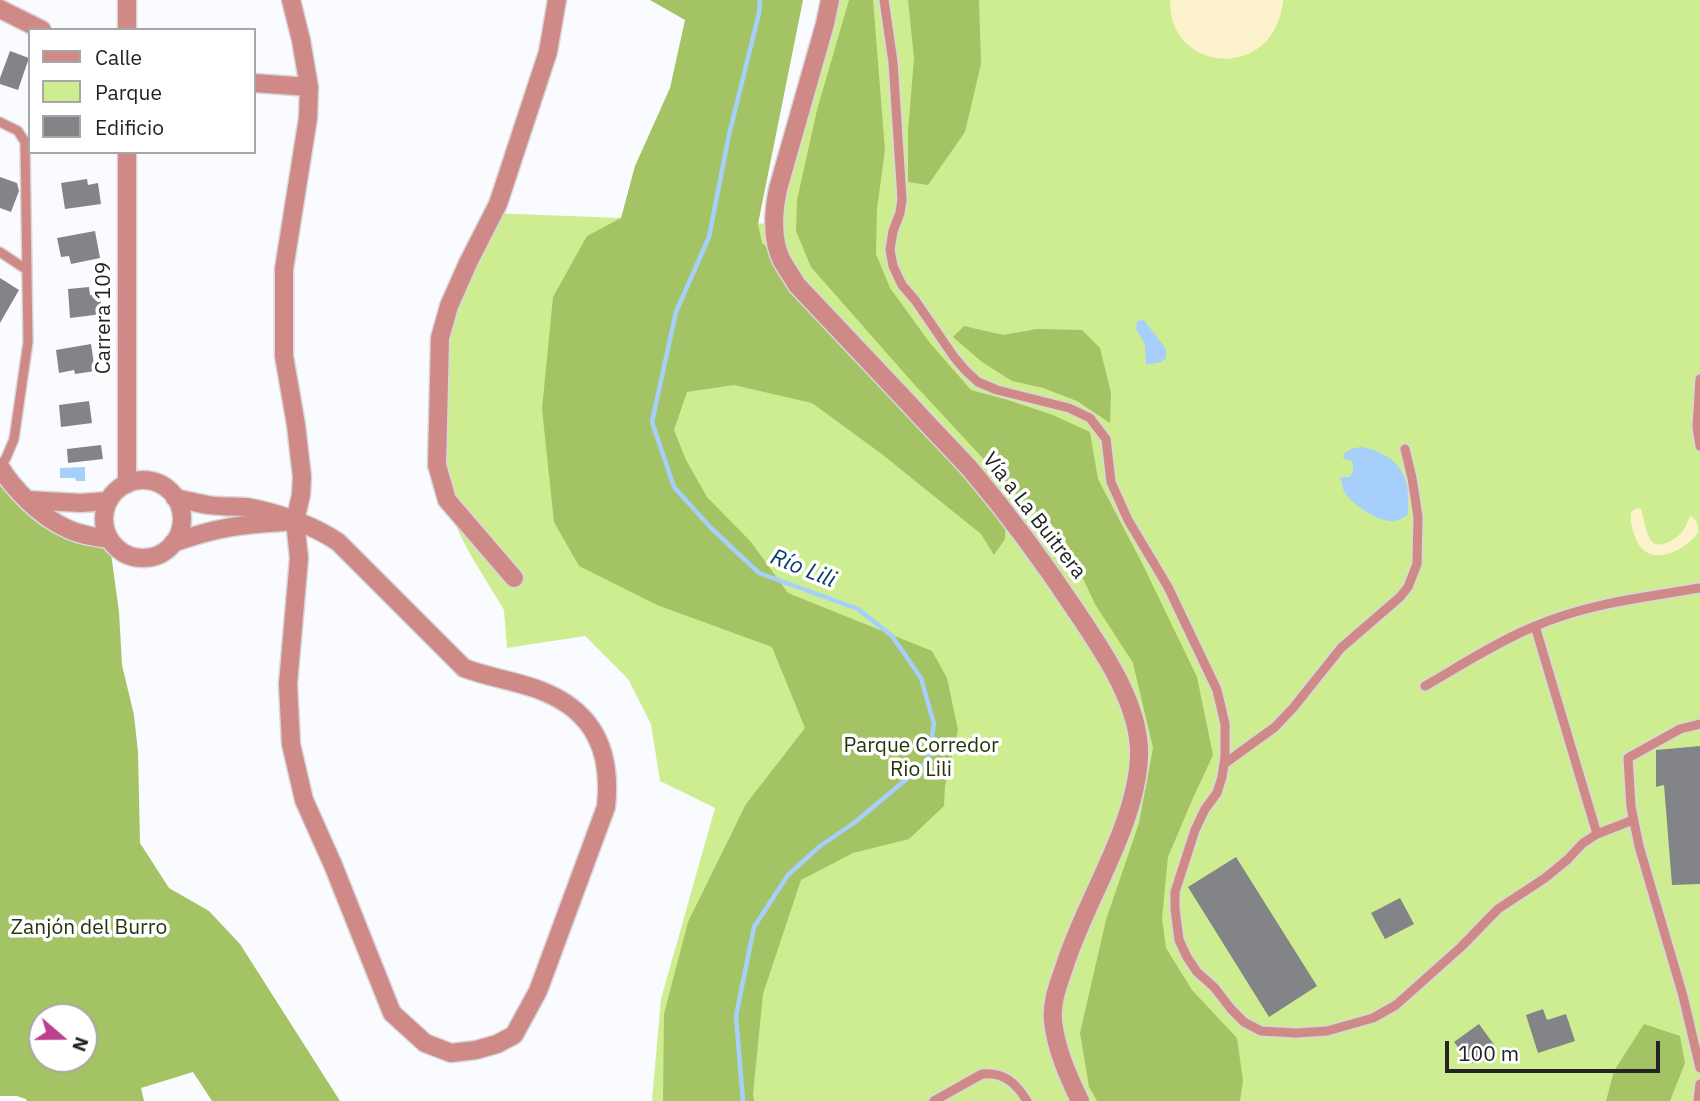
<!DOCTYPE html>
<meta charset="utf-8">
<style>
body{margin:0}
#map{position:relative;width:1700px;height:1101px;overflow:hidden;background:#fafbfe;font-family:"IBM Plex Sans",sans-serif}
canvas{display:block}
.legend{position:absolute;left:28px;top:28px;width:228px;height:126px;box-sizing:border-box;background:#fff;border:2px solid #a7a7a7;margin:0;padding:9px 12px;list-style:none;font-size:21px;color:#232324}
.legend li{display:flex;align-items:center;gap:14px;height:35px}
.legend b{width:35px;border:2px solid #a7a7a7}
.north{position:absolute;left:28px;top:1003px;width:70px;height:70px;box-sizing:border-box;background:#fff;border:2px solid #a7a7a7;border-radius:50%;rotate:110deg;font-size:19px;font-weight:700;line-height:28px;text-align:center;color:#232324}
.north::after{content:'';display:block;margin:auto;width:24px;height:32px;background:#bc408f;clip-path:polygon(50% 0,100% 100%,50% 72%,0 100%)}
.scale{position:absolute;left:1445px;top:1041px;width:215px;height:32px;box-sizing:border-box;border:4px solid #232324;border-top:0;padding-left:9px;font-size:21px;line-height:24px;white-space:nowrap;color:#232324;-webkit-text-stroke:5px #fff;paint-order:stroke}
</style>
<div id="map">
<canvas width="1700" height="1101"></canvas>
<ul class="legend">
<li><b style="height:9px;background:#cf8a87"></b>Calle</li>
<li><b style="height:19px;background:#cded90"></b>Parque</li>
<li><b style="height:19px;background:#838487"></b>Edificio</li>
</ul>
<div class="north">N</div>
<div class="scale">100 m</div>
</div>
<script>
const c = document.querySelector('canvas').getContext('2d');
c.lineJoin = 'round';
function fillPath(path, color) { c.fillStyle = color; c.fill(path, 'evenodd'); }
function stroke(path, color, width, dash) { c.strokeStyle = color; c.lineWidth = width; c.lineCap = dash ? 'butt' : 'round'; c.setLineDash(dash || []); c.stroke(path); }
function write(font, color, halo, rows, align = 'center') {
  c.font = font + ' "IBM Plex Sans",sans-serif'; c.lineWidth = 7; c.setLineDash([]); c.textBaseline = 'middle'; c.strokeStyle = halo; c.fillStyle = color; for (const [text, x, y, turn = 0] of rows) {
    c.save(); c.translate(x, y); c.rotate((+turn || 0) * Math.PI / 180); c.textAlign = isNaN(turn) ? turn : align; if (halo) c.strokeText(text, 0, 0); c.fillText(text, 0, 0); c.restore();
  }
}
fillPath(new Path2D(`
 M830,0H1700V1101H652L661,999L715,808L660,781L651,724L628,679L585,636L507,648L504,610L470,554L439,493L440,363L492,213L773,224Z`), '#cded90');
fillPath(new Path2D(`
 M650,0H803L758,224L762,243L781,259L1006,514L1005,539L994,555L981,534L883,455L812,403L734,385L687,392L674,430L686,460L707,497L751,542L788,593L932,651L947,678L958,730L945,786L944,806L909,839L853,853L801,880L763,994L753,1094L754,1101H663L664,1014L688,922L746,804L805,728L772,647L657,605L579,566L554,522L542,409L553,297L587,236L621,218L635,166L670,88L685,20Z
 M849,0H873L885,150L877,209L876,254L890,288L930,343L971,390L1008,400L1053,415L1090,432L1098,479L1142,563L1197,677L1213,755L1193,798L1168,857L1162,918L1166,948L1192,990L1237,1038L1243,1081L1240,1101H1097L1089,1087L1080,1033L1106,920L1139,823L1153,748L1133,663L1095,604L1062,534L1018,496L913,383L811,267L796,231L797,200L817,110Z
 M908,0H979L981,64L965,132L928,185L908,182V131L914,58Z
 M964,326L1003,335L1037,329L1082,330L1100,348L1111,393L1110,423L1077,401L1043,388L1012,381L982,362L953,337Z
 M0,467L27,500L109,539L119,612L122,665L134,715L138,752L140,843L169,888L209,911L240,944L340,1101H212L193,1072L141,1088L144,1101H27L26,1099L17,1096H0ZM42,1017H84V1059H42Z
 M1644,1024L1680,1036L1685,1063L1670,1101H1606L1614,1071Z`), '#a4c364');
fillPath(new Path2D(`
 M1170,0H1283V1C1275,82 1168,74 1170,0Z
 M1637,508L1641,509C1644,518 1645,529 1649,537C1655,553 1675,540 1682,532C1686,527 1688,521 1690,516C1697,519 1699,526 1698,533C1681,554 1645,570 1634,534C1632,527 1630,520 1631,512Z`), '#fcf2cc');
fillPath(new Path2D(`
 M1144,320L1166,349V358L1161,362L1146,365L1145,344L1136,329L1137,321Z
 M1360,447C1379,449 1399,460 1405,479C1409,490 1408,503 1408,514C1403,518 1399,521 1393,521C1378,522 1353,505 1345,493C1342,488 1342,482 1340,477H1349C1354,472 1354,468 1352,461L1343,458L1344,454L1351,449Z
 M85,467V481H76L75,478H60V468Z`), '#a7cffc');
stroke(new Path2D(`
 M743,1101L736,1016L754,927L788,875L820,846L854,823L928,761L934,724L921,678L892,636L858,609L759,573L712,529L674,487L652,422L676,312L709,237L729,135L759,13L760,0`), '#a7cffc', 4.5);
fillPath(new Path2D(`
 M10,51L29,58L18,90L0,84V78Z
 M0,177L17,183L19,191L11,212L0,208Z
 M87,179L88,185L98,183L101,204L65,209L61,183Z
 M95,231L100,258L71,264L69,256L61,257L57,238Z
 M0,278L19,290L0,323Z
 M89,287L90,295L100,294L102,314L70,318L68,289Z
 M91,344L95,371L75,374L74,370L59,373L56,350Z
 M89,401L92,423L61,427L59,405Z
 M101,445L103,459L68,463L67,449Z
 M1700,746V884L1672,885L1664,785L1656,787V750Z
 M1236,857L1317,986L1269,1017L1188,887Z
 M1400,898L1414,924L1385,939L1371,913Z
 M1543,1009L1547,1020L1566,1014L1575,1041L1538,1053L1526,1015Z
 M1479,1024L1495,1046L1471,1064L1454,1042Z`), '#838487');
const service = new Path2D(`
 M884,0L893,62L902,199L900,213L893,231L890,250L893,266L902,285L915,300L954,357L965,370L978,382L997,390L1069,408L1090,418L1106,439L1111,482L1128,520L1168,587L1217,690L1225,724V757L1222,777L1217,793L1205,809L1195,830L1175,892V909L1179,940L1187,957L1197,972L1214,987L1231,1009L1244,1022L1261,1031L1296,1033L1327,1031L1373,1018L1396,1005L1461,947L1498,909L1545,878L1567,860L1583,843L1597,834L1633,820
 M0,122L18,131L25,142L28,342L14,439L6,458L0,467
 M0,252L27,270
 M1700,379L1697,427L1700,446
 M1535,626L1597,834
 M1425,686C1460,666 1495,643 1533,627C1586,604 1644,597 1700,588
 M1700,724L1680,729L1628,758L1631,807L1639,846L1683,996L1700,1068
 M1224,764L1275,727L1293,708L1341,648L1400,597L1408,587L1417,564L1418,517L1412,478L1405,449
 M934,1101L982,1074C1004,1072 1016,1083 1027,1101
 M1698,1101L1700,1084`);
const minor = new Path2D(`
 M127,0V30
 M0,9L42,30
 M254,83L309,87
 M0,467C14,490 41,517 66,528C79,535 95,537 109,539
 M104 519a39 39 0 1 1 78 0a39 39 0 1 1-78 0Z
 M127,484V152
 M175,498C186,500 197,503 208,505C220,507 234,506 246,507C276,512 313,525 338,542L464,668C490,678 517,681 542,691C595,712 612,752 606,807L538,991L514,1035L497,1044L476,1050L451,1053L425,1043L392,1013L333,865L304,800L291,744L288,684L299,558L295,521L301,495L302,477L296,425L284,356V269L308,118L309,87L301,40L291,0
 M27,500L81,503L108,501
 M173,543C214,528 242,524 284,522
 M514,578L447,500L437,465L440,338L449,306L468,263L498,204L548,52L557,0`);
const tertiary = new Path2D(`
 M830,0L825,24L778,189C773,213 771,239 782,261C787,269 792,277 797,285C836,326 874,367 913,408C932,429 952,449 971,470C1009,515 1045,564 1078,614C1105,654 1141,707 1139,757C1136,826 1086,899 1065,965C1059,983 1051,1001 1053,1021C1056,1049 1068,1076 1080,1101`);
stroke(service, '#d8d8db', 12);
stroke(minor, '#d8d8db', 21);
stroke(tertiary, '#d8d8db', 21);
stroke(service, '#cf8a87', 9);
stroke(minor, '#cf8a87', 18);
stroke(tertiary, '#cf8a87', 18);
write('21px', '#232324', '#fff', [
 ["Carrera 109",104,318,-90],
 ["Vía a La Buitrera",1034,516,52]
]);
write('21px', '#28340c', '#fff', [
 ["Parque Corredor",921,746],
 ["Rio Lili",921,770],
 ["Zanjón del Burro",89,928]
]);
write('italic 23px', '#0c3e6c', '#fff', [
 ["Río Lili",803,569,22]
]);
</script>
